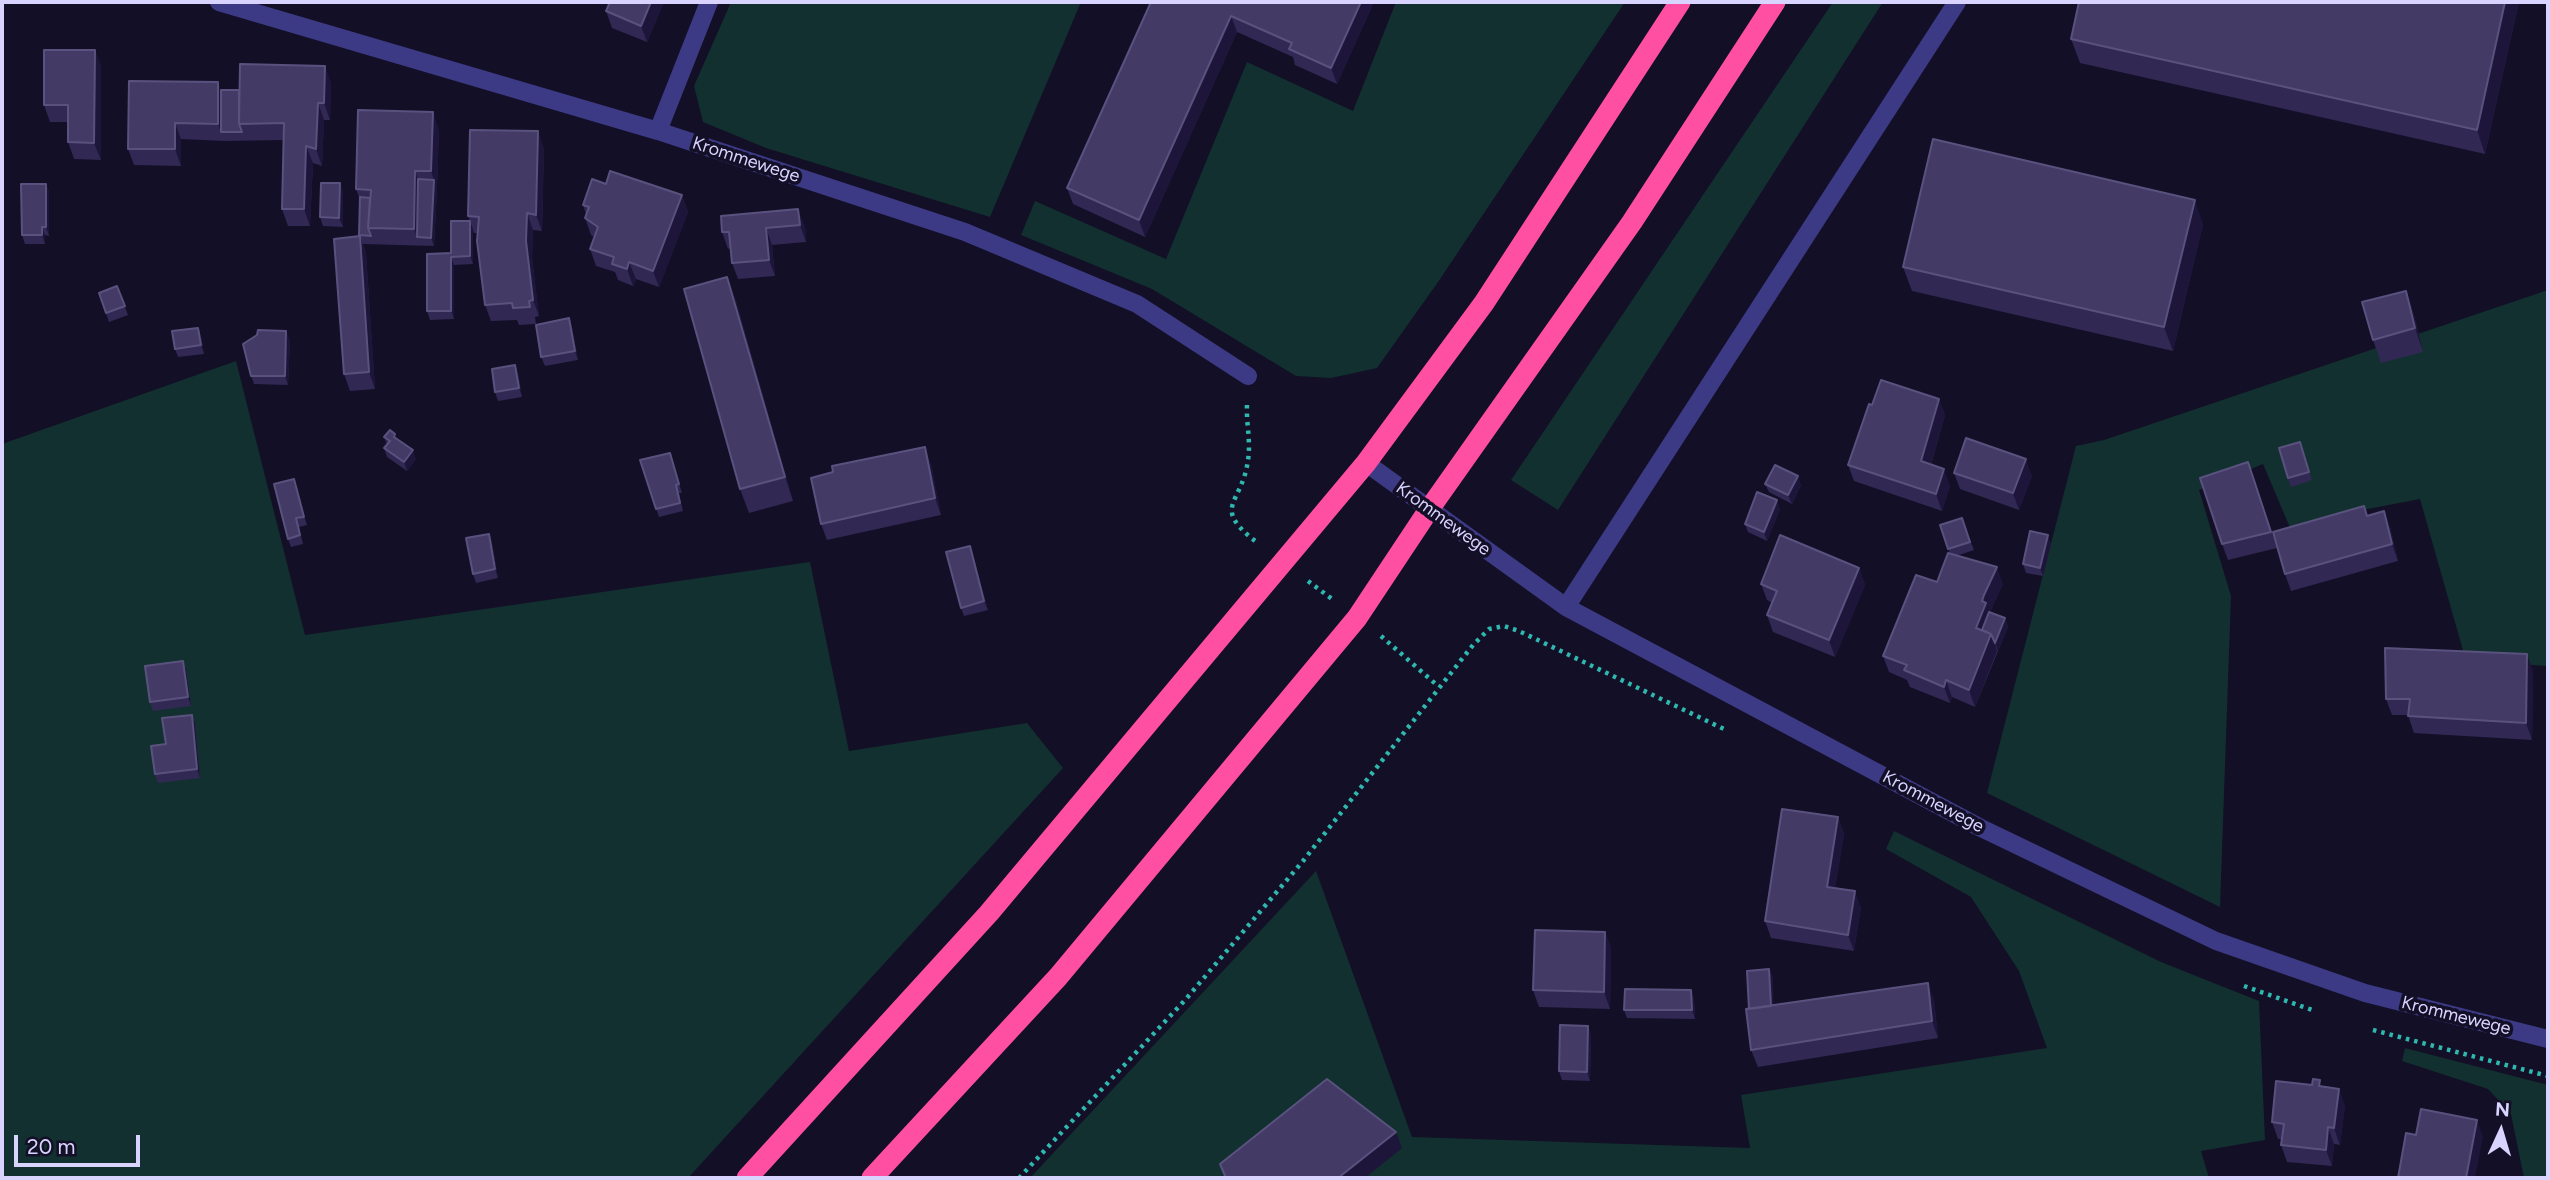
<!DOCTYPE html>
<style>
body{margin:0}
#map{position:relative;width:2550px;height:1180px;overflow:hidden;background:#130f26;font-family:Figtree,sans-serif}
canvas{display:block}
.frame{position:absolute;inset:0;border:4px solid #d9d4ff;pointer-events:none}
.north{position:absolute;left:2466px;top:1096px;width:70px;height:70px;-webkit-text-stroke:5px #130f26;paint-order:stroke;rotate:4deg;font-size:19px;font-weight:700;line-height:28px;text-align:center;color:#d9d4ff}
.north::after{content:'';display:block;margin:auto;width:24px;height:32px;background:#d9d4ff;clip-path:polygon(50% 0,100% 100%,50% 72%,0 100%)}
.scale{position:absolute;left:14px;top:1135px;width:126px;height:32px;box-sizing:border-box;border:4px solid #d9d4ff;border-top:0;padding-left:9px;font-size:21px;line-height:24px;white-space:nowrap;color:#d9d4ff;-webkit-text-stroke:5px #130f26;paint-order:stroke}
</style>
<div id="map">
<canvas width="2550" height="1180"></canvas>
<div class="frame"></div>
<div class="north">N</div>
<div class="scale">20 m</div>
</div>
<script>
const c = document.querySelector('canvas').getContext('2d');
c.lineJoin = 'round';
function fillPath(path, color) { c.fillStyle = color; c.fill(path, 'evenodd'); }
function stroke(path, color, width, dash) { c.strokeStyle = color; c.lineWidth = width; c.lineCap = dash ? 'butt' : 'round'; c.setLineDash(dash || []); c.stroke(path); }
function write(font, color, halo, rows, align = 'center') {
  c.font = font + ' Figtree,sans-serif'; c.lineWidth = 7; c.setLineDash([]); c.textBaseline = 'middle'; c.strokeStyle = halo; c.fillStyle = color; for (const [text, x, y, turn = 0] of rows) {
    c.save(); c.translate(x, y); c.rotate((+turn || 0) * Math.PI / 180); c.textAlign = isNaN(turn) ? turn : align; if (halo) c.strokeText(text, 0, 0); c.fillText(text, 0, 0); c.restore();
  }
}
fillPath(new Path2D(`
 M731,2H1081L990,217L766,148L703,122L694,86Z
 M1396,2H1625L1438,282L1377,368L1331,378L1296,376L1152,289L1021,235L1035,201L1166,259L1247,62L1353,111Z
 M1833,2H1883L1558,510L1511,480Z
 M2548,290V666L2466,661L2420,499L2352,512L2291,530L2263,464L2199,490L2231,596L2220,907L1987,793L2076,446L2104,440Z
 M236,361L305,635L810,562L849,751L1027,723L1063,768L688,1178H2V444Z
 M1894,831L2161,962L2259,1001L2265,1140L2201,1151L2209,1178H1030L1316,871L1412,1137L1750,1148L1741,1095L2047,1048L2019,971L1971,897L1886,849Z
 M2405,1048L2548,1085V1178H2524L2511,1114L2488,1089L2402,1061Z`), '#12302f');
stroke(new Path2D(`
 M1247,405C1246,423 1251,441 1248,460C1242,506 1209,506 1259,544
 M1308,581L1332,599
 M1381,636L1438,686
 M2244,986L2315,1011
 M2373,1030L2548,1076
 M1019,1178L1186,999L1303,861L1473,645L1489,629L1504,626L1519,631L1728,731`), '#2fb8b0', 4.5, [3.5, 5]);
stroke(new Path2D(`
 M219,2L658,131L965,232L1137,304L1248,376
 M658,131L709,2
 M1366,463L1566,607L1981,828L2216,941L2365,993L2548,1039
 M1566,607L1957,2`), '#3d3a85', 18);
stroke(new Path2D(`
 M747,1178L989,913L1366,463L1484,303L1680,2
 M872,1178L1058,977L1357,618L1430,508L1632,222L1775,2`), '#ff4fa3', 21);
fillPath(new Path2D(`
 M610,2H664L647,42L612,28L606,11Z
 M1151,2H1374L1337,84L1295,65L1293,57L1237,32L1145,237L1073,204L1067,188Z
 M2079,2H2519L2485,154L2080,63L2071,39Z
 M95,50L101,67V160L74,159L68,142V122H50L44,105Z
 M331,82L330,120H324L322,166L313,163L310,226H288L282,209L284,140L224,141L181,139V166L134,165L128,149L221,90H239Z
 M439,129L437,188L434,246L363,244L366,253L375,389L350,391L344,374L359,236L360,200L356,189Z
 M544,148L542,231L533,230L532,258L539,316L535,317L536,324L519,325L517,320L491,321L485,305L477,233H474L468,216Z
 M46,184L49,193V236L45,235V244H25L22,235Z
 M606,184L682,195L688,212L659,287L636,279L633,286L618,280L615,272L596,266L590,249L594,237L591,235L585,218L586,214L583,205Z
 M343,191V227L323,226L320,217Z
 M721,216L805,226L806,242L772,245L775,276L738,279L732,263L730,248L728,249L722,232Z
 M2203,224L2173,351L1912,291L1903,267Z
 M473,230V264L454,265V319L430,320L427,311L451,253Z
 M727,277L736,301L793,501L749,513L740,489Z
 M117,286L128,315L109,322L99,293Z
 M2406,291L2414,315L2423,352L2381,363L2373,340Z
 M569,318L572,327L578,360L545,366L541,357Z
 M198,328L201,336L204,354L178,357L175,349Z
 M257,335L290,340L288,385L254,384L251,376Z
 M515,365L518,373L522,397L498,401L495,392Z
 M1939,399L1945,415L1931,465L1950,486L1942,511L1854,481L1848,465L1872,405Z
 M384,437L397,439L416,459L407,471L387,457L384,448L387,445Z
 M2300,442L2312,480L2291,487L2288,478Z
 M670,453L682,493H679L683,511L659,517L640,460Z
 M931,464L941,515L827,540L821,524L833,472Z
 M1954,473L2032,476L2019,510L1960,489Z
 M2254,478L2277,548L2228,560L2222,544Z
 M1765,484L1801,485L1792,504L1769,492Z
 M297,487L307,525L299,527L303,544L291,547L288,539Z
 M1780,509L1767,541L1748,532L1745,524Z
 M2367,516L2390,527L2398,561L2291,591L2285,574Z
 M1962,518L1974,550L1956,556L2003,584L1990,612L2005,618L2008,627L1975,707L1952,697L1950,703L1910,687L1907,680L1889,672L1883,656L1937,582L1950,554L1940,525Z
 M489,534L492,543L498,578L476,583L473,574Z
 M2051,544L2043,576L2026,573L2023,564Z
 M970,546L988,610L964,616L961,608Z
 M1859,568L1865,585L1835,657L1773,632L1767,615L1772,603L1767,600L1761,584Z
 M186,669L191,706L153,711L150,702Z
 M2533,671L2532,740L2414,733L2408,715H2392L2386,699Z
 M192,715L195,723L200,778L158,783L155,774L166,744Z
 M1838,817L1844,834L1835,888L1861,907L1854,951L1771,938L1765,921Z
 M1605,932L1611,948L1610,1009L1539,1007L1533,990Z
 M1769,969L1773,978V1005L1934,1000L1938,1038L1758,1067L1751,1050L1749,1009Z
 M1691,990L1694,999L1695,1019L1627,1018L1624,1010Z
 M1591,1034L1590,1081L1562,1080L1559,1071Z
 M2322,1086L2345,1105L2340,1145L2334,1144L2332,1166L2287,1162L2281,1145L2282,1139H2278L2272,1122Z`), '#312854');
fillPath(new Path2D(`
 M651,2H664L647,42L641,26Z
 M1361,2H1374L1337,84L1331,68Z
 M2505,2H2519L2485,154L2477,130Z
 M1231,16L1237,32L1145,237L1139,220Z
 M95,50L101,67V160L94,143Z
 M325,66L331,82L330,120L324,103Z
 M218,82L224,99L221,132L218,124Z
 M318,103L324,120L322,166L316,149Z
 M433,112L439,129L437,188L434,246L431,238L434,180L431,171Z
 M175,123L181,139V166L175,149Z
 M538,131L544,148L542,231L536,215Z
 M306,146L313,163L310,226L304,209Z
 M415,171L421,188L417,237L414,229Z
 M340,183L343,191V227L339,218Z
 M46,184L49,193V236L46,227Z
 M682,195L688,212L659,287L653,271Z
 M2195,200L2203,224L2173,351L2164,327Z
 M798,209L805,226L806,242L800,225Z
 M527,213L533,230L532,258L539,316L533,300L526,241Z
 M470,221L473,230V264L470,256Z
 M42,227L45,235V244L42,235Z
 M766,228L772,245L775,276L769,260Z
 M360,236L366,253L375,389L369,372Z
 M451,257L454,265V319L451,311Z
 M629,262L636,279L633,286L627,269Z
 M727,277L736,301L793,501L785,477Z
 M2406,291L2414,315L2423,352L2415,328Z
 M569,318L572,327L578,360L575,351Z
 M198,328L201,336L204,354L201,345Z
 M286,331L290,340L288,385L285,376Z
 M515,365L518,373L522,397L519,388Z
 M1939,399L1945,415L1927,478L1921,461Z
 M925,447L931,464L941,515L935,498Z
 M413,450L416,459L407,471L404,462Z
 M2026,459L2032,476L2019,510L2013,493Z
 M1944,469L1950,486L1942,511L1936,494Z
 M1798,476L1801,485L1792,504L1788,495Z
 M294,479L297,487L307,525L304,517Z
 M1777,500L1780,509L1767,541L1764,532Z
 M2384,511L2390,527L2398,561L2392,544Z
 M489,534L492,543L498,578L495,569Z
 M2048,535L2051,544L2043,576L2040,568Z
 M970,546L973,555L988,610L984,601Z
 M1997,567L2003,584L1979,636L1976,628L1982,601Z
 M1859,568L1865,585L1835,657L1829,640Z
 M2005,618L2008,627L1998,651L1995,643Z
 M1991,634L1997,651L1975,707L1969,690Z
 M2527,654L2533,671L2532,740L2526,723Z
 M183,661L186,669L191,706L188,697Z
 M1946,680L1952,697L1950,703L1944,687Z
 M192,715L195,723L200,778L197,769Z
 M1838,817L1844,834L1833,903L1827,887Z
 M1855,891L1861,907L1854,951L1848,935Z
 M1605,932L1611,948L1610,1009L1604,992Z
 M1769,969L1773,978L1774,1018L1771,1010Z
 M1928,983L1934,1000L1938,1038L1932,1021Z
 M1691,990L1694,999L1695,1019L1692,1010Z
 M1588,1026L1591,1034L1590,1081L1587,1072Z
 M2339,1089L2345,1105L2340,1145L2334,1128Z
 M2477,1120L2483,1137L2475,1178H2466Z
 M2328,1127L2334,1144L2332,1166L2326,1150Z
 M1396,1132L1402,1148L1365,1178H1338Z`), '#1d163a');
const building = new Path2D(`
 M610,2H651L641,26L606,11Z
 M1151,2H1361L1331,68L1289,49L1292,43L1231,16L1139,220L1067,188Z
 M2079,2H2505L2477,130L2071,39Z
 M44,50H95L94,143L68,142V105H44Z
 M240,64L325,66L324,103H318L316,149L306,146L304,209H282L284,123L239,124Z
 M129,81L218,82V124L175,123V149H128Z
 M221,90H239V124L242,132H221Z
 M358,110L433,112L431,171H415L414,229L368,228L371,190L356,189Z
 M470,130L538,131L536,215L527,213L526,241L533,300L529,301L530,307L513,308L512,303L485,305L477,241L479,217L468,216Z
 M1933,139L2195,200L2164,327L1903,267Z
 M610,171L682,195L653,271L629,262L627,269L612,264L614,257L590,249L598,227L585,218L589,207L583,205L592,179L606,184Z
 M418,179L434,180L431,238L417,237Z
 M321,183H340L339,218L320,217Z
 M21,184H46V227H42V235H22Z
 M360,197L370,198L368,228L371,236L359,235Z
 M798,209L800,225L766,228L769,260L732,263L729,232H722L721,216Z
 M451,221H470V256L451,257V311H427V254L451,253Z
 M360,236L369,372L344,374L334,239Z
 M727,277L785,477L740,489L684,289Z
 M117,286L125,306L106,313L99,293Z
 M2406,291L2415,328L2373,340L2362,302Z
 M569,318L575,351L541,357L536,325Z
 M198,328L201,345L175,349L172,331Z
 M258,330L286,331L285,376H251L243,344L257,335Z
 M515,365L519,388L495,392L492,369Z
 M1881,380L1939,399L1921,461L1944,469L1936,494L1848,465L1869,404L1872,405Z
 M390,430L395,434L394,437L413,450L404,462L384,448L390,441L384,437Z
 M1966,438L2026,459L2013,493L1954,473Z
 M2300,442L2309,472L2288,478L2279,448Z
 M925,447L935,498L821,524L811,478L833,472L832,466Z
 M670,453L679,484L676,485L680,503L656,509L640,460Z
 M2248,462L2271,532L2222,544L2200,478Z
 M1775,465L1798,476L1788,495L1765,484Z
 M294,479L304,517L296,518L300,535L288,539L274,484Z
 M1757,492L1777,500L1764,532L1745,524Z
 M2364,506L2367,516L2384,511L2392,544L2285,574L2273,532Z
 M1962,518L1970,542L1948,549L1940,525Z
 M2030,531L2048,535L2040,568L2023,564Z
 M489,534L495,569L473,574L466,538Z
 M1780,535L1859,568L1829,640L1767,615L1777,591L1761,584Z
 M970,546L984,601L961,608L946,552Z
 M1948,553L1997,567L1984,595L1982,601L1986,603L1976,628L1991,634L1969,690L1946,680L1944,687L1904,670L1907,665L1883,656L1916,575L1937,582Z
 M1989,612L2005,618L1995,643L1991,634L1982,630Z
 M2385,648L2527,654L2526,723L2408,716L2410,699H2386Z
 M183,661L188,697L150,702L145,666Z
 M192,715L197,769L155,774L151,746L166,744L162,718Z
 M1782,809L1838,817L1827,887L1855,891L1848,935L1765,921Z
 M1535,930L1605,932L1604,992L1533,990Z
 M1769,969L1771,1006L1749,1009L1747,971Z
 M1928,983L1932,1021L1751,1050L1746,1009Z
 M1625,989L1691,990L1692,1010H1624Z
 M1560,1025L1588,1026L1587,1072L1559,1071Z
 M1327,1079L1396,1132L1338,1178H1226L1220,1164Z
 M2313,1079L2320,1080L2319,1086L2339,1089L2334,1128L2328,1127L2326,1150L2281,1145L2284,1124L2272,1122L2276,1081L2312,1085Z
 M2421,1109L2477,1120L2466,1178H2398L2406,1133L2416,1135Z`);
fillPath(building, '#433a66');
stroke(building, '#5a527e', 2);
write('18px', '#d9d4ff', '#130f26', [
 ["Krommewege",746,160,18],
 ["Krommewege",1443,519,36],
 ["Krommewege",1933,802,28],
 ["Krommewege",2456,1016,14]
]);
</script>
